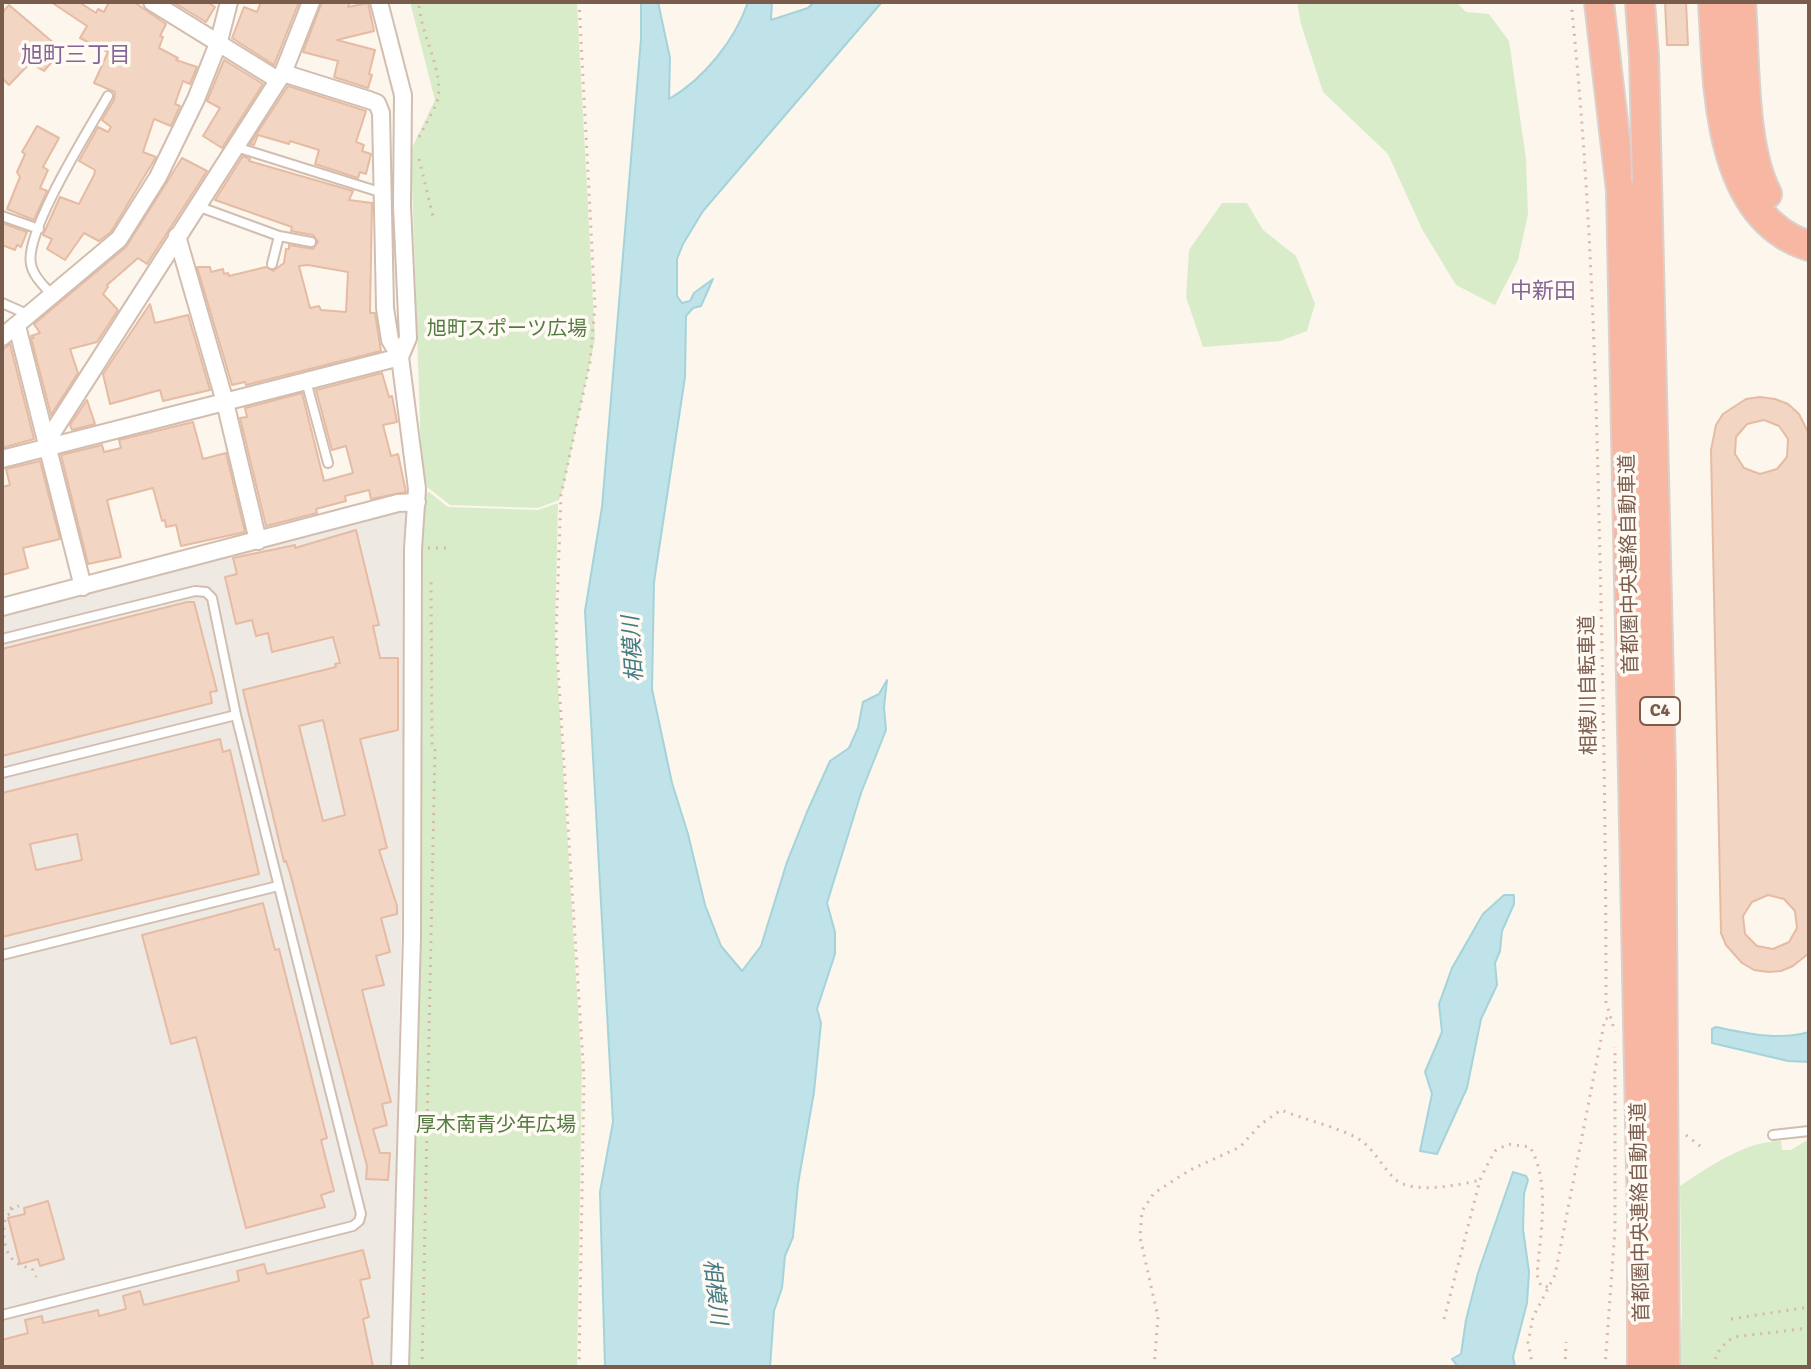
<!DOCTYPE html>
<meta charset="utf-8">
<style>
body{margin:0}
#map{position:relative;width:1811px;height:1369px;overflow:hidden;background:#fdf6ec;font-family:Signika,sans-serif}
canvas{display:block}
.frame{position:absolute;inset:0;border:4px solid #7a5c4d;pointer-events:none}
</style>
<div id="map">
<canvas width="1811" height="1369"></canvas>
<div class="frame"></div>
</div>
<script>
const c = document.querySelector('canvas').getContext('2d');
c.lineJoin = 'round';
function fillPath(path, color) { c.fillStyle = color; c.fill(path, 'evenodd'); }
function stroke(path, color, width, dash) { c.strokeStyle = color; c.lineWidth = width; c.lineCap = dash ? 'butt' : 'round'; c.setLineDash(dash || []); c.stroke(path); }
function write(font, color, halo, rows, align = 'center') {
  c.font = font + ' Signika,"Noto Sans JP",sans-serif'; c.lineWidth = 7; c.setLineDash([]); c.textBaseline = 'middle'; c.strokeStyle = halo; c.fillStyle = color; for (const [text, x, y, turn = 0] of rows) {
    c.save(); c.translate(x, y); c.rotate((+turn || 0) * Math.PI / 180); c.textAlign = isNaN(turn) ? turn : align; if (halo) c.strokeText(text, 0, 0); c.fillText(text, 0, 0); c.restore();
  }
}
fillPath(new Path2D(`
 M402,510L407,514L405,750L392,1367H2V611Z`), '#efe9e4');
fillPath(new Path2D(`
 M410,2H577L595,339L563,489L559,500L538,508L450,505L422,483L411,150L435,100Z
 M1297,2H1456L1466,12L1489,14L1509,41L1526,159L1528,214L1518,260L1495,305L1456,285L1422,229L1388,154L1323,92L1301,24Z
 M1222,203H1247L1263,230L1296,256L1315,304L1307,331L1280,341L1203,347L1186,297L1189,250Z
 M429,492L448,507L538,510L558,503L555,635L582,1073L577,1367H408L423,495Z
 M1809,1139V1367H1679L1682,1312L1680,1186C1709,1167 1745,1141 1781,1141L1782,1150H1791Z`), '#d8ecc9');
const water = new Path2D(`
 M641,2H658L670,58L669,99C704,79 735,40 748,2H772L771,20L808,8L814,2H882L703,211L683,244L677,259V296L682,303L690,301L694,293L713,279L701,306L693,308L686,316L685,377L654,582L652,689L672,783L688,834L705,905L721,946L742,971L761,946L787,862L807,812L830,761L849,748L858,728L863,702L879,694L887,680L884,707L886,730L861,793L827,903L835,932V954L817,1009L821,1023L814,1092L798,1184L793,1237L785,1256L782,1288L774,1311L770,1367H605L600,1192L613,1122L585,611L602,507L641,39Z
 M1504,895H1514V904L1502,931L1500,951L1495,963L1497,985L1481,1019L1467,1088L1437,1154L1420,1151L1432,1094L1425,1072L1442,1032L1439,1004L1452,968L1483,914Z
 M1716,1027C1746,1033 1779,1041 1809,1032V1062L1788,1061L1712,1043V1029Z
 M1513,1172L1526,1176L1528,1180L1524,1194L1523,1229L1529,1272L1527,1303L1513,1357L1515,1367H1458L1452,1359L1461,1354L1466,1320L1478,1273Z`);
fillPath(water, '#bfe3e8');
stroke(water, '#a5d3da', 2);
const building = new Path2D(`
 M51,2H79L96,13L98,9L104,12L109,2H134L166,24L160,36L163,37L159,48L178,58L176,60L197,67L190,84L183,81L175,104L180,106L171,126L154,119L143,152L156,157L111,232L99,241L84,233L65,260L47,249L52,239L43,235L60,197L79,204L94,175L95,170L79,161L98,127L108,132L111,127L102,120L114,100L115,92L94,83L108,52L80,38L87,26Z
 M173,2H207L215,7L206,22Z
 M261,2H299L274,65L232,38L244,7L257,12Z
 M322,2H350L348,7L368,3L374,31L337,40L375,50L369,74L372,75L368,88L334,77L338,61L303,52Z
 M1665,2H1686L1688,45H1667Z
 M9,5L62,50L44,71L30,63L9,85L2,78V13Z
 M224,60L263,84L222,148L203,136L220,108L207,101Z
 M288,86L366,111L356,142L364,145L362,151L371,154L366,174L360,172L358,178L315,164L319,150L290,141L289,144L258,135L254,145L250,144Z
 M37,126L59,138L43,167L48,170L40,188L47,191L34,220L7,209L20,177L17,172L25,154L22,152Z
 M243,156L250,159L249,161L353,191L349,200L372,203L370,313H375L381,351L246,385L245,382L232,385L197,267H210L211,272L223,269L224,274L228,273L229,276L266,267L273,271L284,263L286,249H289V245L313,249L318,242L313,235L291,231L292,227L215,200ZM308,265L348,272L346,312L321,310L319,306L310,308L299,266Z
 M182,158L207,171L147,264L138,258L107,285L108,287L103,294L118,310L97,342L70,349L78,373L51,415L31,338H34L31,336L40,333L34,324L126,247Z
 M2,223L27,232L21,247L17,245L15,250L2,245Z
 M150,304L155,323L188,315L210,390L163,401L160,390L110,404L103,374Z
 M10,344L34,439L2,448V350Z
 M382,373L389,397L392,396L397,422L383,425L391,456L398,454L406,492L371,499L369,490L345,496L346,501L316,509L317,513L266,526L240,418L247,417L245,408L302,393L324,481L353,473L346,446L332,450L316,390Z
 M1760,397L1775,399L1788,404L1799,414L1809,434V953L1793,966L1781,971L1768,972L1754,970L1742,963L1726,945L1721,933L1711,450L1716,425L1723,414L1746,399ZM1764,420L1779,426L1788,439L1787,457L1777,469L1760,474L1744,468L1735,454L1736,437L1747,424ZM1768,895L1784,899L1795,911L1797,928L1789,942L1773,949L1757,946L1745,934L1743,916L1752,902Z
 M87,400L95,424L72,430L70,425Z
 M193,422L203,459L226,453L245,532L181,546L176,525L166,527L165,520L162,521L153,488L107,500L121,557L88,564L61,455L102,445L104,452L121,448L119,440Z
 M40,461L60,539L23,548L28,568L2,575V487L10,485L6,469Z
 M356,530L379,625L373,626L380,658H398V730L360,739L387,848L379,850L397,906V914L381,918L390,952L376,956L384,985L362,990L391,1102L382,1104L387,1125L373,1129L380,1153H390L388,1180L366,1179L367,1166L290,873L286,861L284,862L243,690L336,667L335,664L340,663L333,637L272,652L268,633L256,636L252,620L236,624L225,577L237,574L233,558L295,545V548ZM323,720L345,815L323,821L299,726Z
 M187,602H194L217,691L210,692L212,703L2,756V649Z
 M220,739L223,752L230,750L259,874L2,937V793ZM77,834L82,860L36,870L30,844Z
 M263,903L275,950L279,949L327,1138L321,1140L334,1191L321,1195L325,1207L246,1228L196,1037L171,1044L142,935Z
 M48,1201L64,1259L40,1266L38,1259L20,1264L8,1218L25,1214L24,1208Z
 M363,1250L370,1278L360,1280L369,1317L363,1319L373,1367H2V1340L28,1333L25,1320L42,1316L43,1323L98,1310L99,1316L126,1309L123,1296L140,1291L144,1305L239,1281L237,1271L264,1264L267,1274Z`);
fillPath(building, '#f3d5c3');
stroke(building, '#e6bba3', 2);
const service = new Path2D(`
 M236,147L383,193
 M197,206L279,236L311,242
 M2,216L39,229
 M272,264L279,236
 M52,295C44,286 33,276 31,264C24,232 90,128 108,96
 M2,303L27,314
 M306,381L328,463
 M2,639L195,591L206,592L212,598L236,715L361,1214L359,1221L353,1226L2,1315
 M2,773L236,715
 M2,955L278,886
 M1773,1135L1809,1131`);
const minor = new Path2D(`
 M152,2L278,80
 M379,2L403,95L402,206L408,338L400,357
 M283,73L369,100L377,103L381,113L385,308L390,340L400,357L417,489L413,549L412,937L400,1367
 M177,236L225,402L258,541
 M17,326L83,587
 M2,337L119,239L158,177L196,99L219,41L229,2
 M47,441L283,73L311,2
 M2,459L400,357
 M2,607L398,503L417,502`);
const motorway = new Path2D(`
 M1599,2L1621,190
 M1640,2L1644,56
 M1713,2C1718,81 1715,217 1809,246
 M1741,2C1745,57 1742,147 1767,194`);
stroke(service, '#d1beb0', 12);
stroke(minor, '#d1beb0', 20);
stroke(motorway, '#dad1cd', 32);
stroke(new Path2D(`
 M579,2L595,306L590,362L561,495L556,637L584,1078L579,1367
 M1571,2C1589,173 1595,345 1599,517C1603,679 1606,841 1606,1002L1615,1032
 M419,137C425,125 432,114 437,102C446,73 419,33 419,2
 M419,159L433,216
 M428,548H450
 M1686,1135L1704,1149
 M12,1208L13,1212L6,1216C0,1238 5,1266 32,1268L36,1277
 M2,1210L19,1206
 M1444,1319L1480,1180L1486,1167L1495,1151L1508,1144L1530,1147C1551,1182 1540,1235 1537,1275L1541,1286L1549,1287
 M1731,1319L1809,1307
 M422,1367L435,749L432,746L431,581
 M1154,1367L1158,1317L1140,1237L1142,1211L1154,1193L1190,1170L1240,1147L1261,1124L1281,1110C1303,1119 1337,1127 1357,1138C1374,1148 1381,1166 1395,1179C1412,1195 1460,1185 1480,1180
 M1533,1367L1528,1343L1533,1317L1555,1275L1605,1019L1611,1017
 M1565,1367L1566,1342
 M1605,1367L1615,1229V1047
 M1714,1367C1715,1352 1723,1344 1734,1337L1809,1328`), '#d9b8a5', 3, [2, 6]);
stroke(service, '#fff', 8);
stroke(minor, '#fff', 16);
stroke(motorway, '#f7b7a3', 28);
const motorwayBridge = new Path2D(`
 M1644,56L1661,769L1665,1367
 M1621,190L1642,1215V1367`);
stroke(motorwayBridge, '#dad1cd', 32, []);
stroke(motorwayBridge, '#f7b7a3', 28);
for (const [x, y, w] of [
 [1660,711,40]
]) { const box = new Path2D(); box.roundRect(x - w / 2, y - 14, w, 28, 6); c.fillStyle = '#fffaf3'; c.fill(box); stroke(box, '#7a5c4d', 2); }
write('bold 18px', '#7a5c4d', null, [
 ["C4",1660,711]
]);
write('20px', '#537a41', '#fffaf3', [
 ["旭町スポーツ広場",507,330],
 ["厚木南青少年広場",496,1126]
]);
write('20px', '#7a5c4d', '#fffaf3', [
 ["首都圏中央連絡自動車道",1630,564,-91],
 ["相模川自転車道",1589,685,-91],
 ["首都圏中央連絡自動車道",1641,1212,-91]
]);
write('22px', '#846695', '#fffaf3', [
 ["旭町三丁目",76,56],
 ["中新田",1543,292]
]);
write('italic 22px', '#437c86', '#fffaf3', [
 ["相模川",634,649,-94],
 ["相模川",714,1292,83]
]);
</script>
